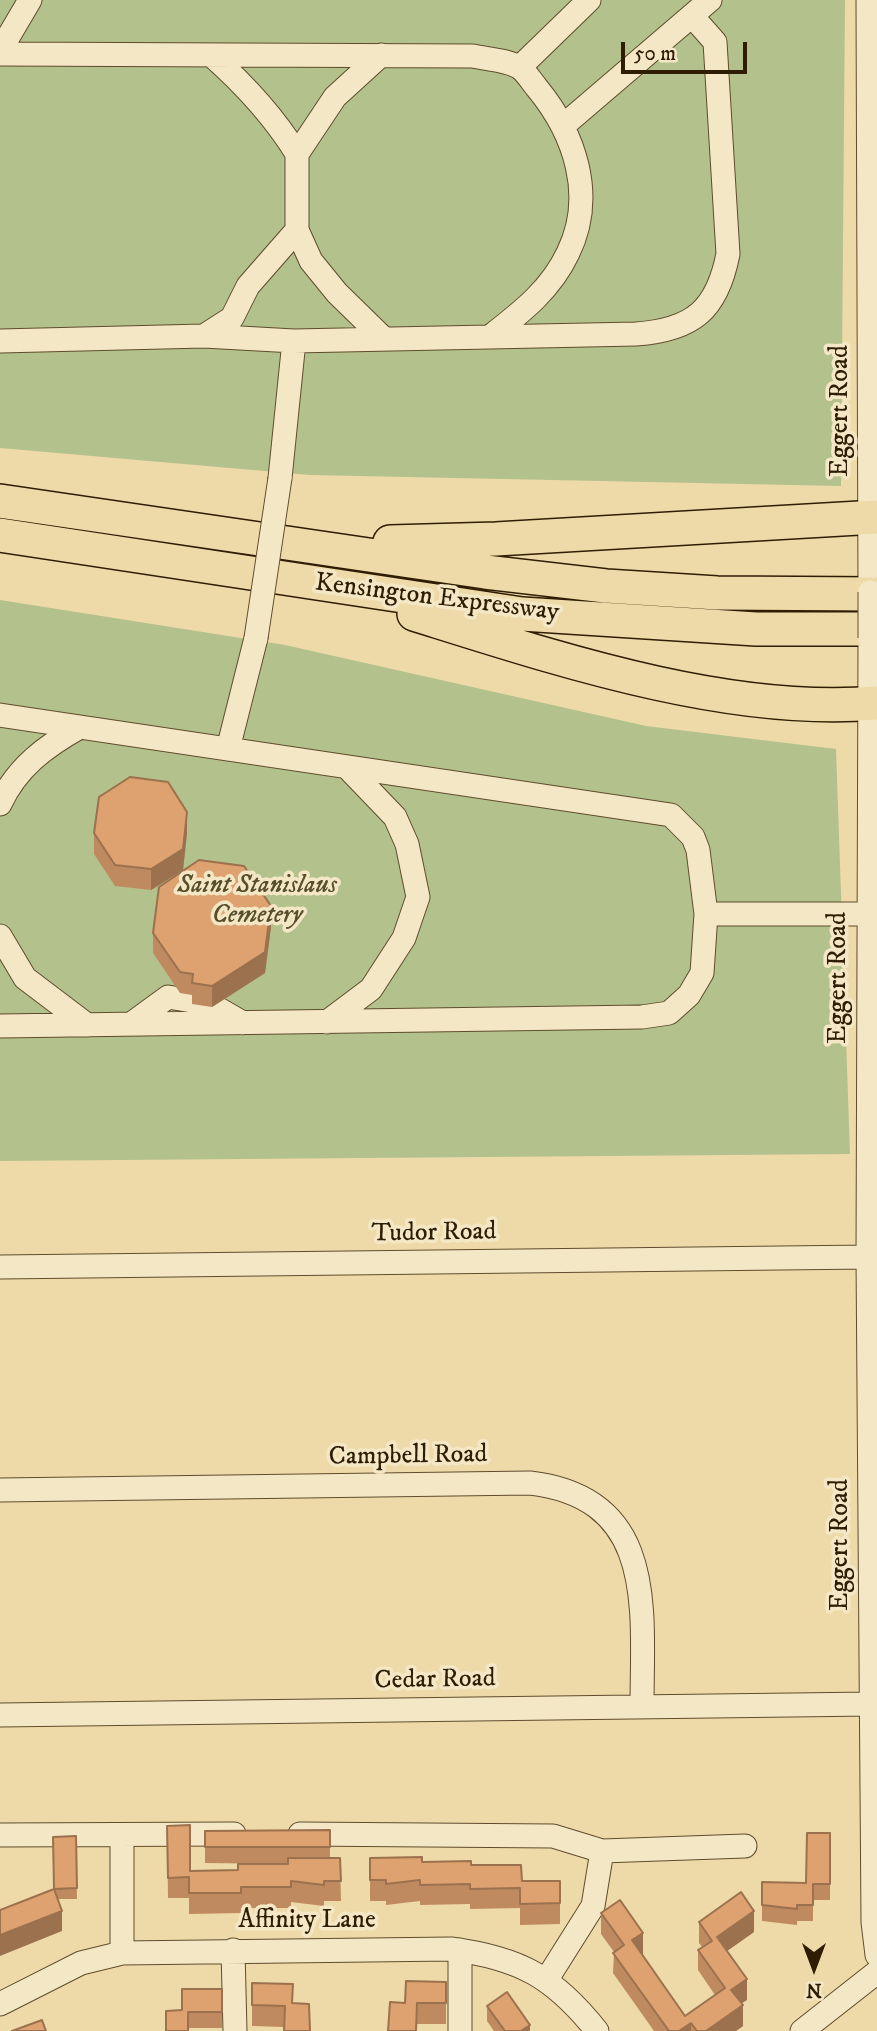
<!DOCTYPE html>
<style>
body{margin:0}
#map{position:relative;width:877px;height:2031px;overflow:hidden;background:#eedaa8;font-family:"IM FELL DW Pica",serif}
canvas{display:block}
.north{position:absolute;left:779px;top:1933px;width:70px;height:70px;-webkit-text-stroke:5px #f4e7c6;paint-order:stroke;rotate:180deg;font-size:19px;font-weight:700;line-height:28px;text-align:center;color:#2f1d03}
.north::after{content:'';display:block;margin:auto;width:24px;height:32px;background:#2f1d03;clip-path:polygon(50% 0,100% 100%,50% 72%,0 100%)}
.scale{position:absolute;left:621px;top:42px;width:126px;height:32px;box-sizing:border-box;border:4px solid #2f1d03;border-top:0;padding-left:9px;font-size:21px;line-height:24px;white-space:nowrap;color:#2f1d03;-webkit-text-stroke:5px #f4e7c6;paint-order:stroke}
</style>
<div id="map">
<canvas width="877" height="2031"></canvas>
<div class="north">N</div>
<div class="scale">50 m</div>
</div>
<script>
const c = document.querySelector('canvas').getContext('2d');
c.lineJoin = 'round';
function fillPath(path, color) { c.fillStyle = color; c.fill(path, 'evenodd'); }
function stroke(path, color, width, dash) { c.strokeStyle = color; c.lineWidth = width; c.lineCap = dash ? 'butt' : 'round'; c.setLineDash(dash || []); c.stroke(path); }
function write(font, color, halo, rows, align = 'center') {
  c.font = font + ' "IM FELL DW Pica",serif'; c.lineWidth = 7; c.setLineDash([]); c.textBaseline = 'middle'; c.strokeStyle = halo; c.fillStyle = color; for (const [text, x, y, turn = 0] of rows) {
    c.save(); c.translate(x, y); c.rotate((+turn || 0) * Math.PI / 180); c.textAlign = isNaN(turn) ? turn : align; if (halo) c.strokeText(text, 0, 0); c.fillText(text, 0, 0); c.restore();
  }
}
fillPath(new Path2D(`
 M0,0H845L841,486L310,475L0,448Z
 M0,600L285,645L646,726L836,749L850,1154L0,1161Z`), '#b3c18c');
const minor = new Path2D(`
 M868,0L870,592
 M0,51L30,0
 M0,54L473,56C486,59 509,60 520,68C526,72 532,82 537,88C575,134 596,196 568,253C551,289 523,311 492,335
 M211,55C245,85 273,115 297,154
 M381,55L335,97L297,154V230L311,261L337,293L382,337
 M520,67L589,0
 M564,125L710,0
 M204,336L232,318L248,286L297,230
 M0,341L204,336L294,341L636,334C693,330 717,310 728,254L715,42L692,16
 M280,478L294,341
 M870,638L868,1257L873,1922L877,1955
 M0,715L671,815L693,837L698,850L706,914L702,973L689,995L669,1013L642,1017L0,1026
 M228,749L256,638
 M0,804C17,767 46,746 80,727
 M706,914H867
 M0,936L25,978L87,1025
 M327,1022L371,989L404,938L418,897L407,844L395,817L347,767
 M131,1024L168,997L210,1004L243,1023
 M0,1267L868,1257
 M0,1490L530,1483C658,1498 642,1610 642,1707
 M0,1715L871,1704
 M300,1834L553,1836L602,1851
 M0,1835L234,1834
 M122,1835V1953
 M233,1950L235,2031
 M460,1950V2031
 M547,1979L593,1906L602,1851L745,1846
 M0,2004L81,1963L122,1953L451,1949C520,1958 554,1977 597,2031
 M802,2031L877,1972`);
const highway = new Path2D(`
 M0,501L485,572L606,586L717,593L877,594
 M0,535L522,614L756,629H877
 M390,542L496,539L877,517
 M414,614C555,658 728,716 877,703`);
stroke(minor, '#5f4c2c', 25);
stroke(highway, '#2f1d03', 36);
stroke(minor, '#f4e7c6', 23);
stroke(highway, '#eedaa8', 33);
const minorBridge = new Path2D(`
 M870,592V638
 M256,638L280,478`);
stroke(minorBridge, '#5f4c2c', 25, []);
stroke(minorBridge, '#f4e7c6', 23);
fillPath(new Path2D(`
 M94,833H187L183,870L151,890L115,886L94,854Z
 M271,927L265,973L212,1007L192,1004V995L180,993L153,953V933Z
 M167,1826L190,1871L238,1870L288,1864L205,1863V1831L330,1830V1858H340L341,1901H324V1906L291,1902V1908H241V1913L189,1914V1898H168Z
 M830,1833V1900H813V1921H797V1925L762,1921V1882L806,1883Z
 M76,1836L77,1899H58L62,1931L54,1891L53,1837Z
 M370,1858L471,1865L522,1881H560V1924L520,1925V1908L470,1909V1904L420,1905V1901L386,1905V1901H370Z
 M601,1913L643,1954H642L685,2016L715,1995L698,1970V1950L702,1947L699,1943V1922L754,1932L727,1951L747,2000L741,2003L743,2026L736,2031H654L613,1973L614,1952L601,1934Z
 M446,1982V2024H417L416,2031H388L405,2003Z
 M252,1983L293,2003L284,2027L252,2026Z
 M222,1989V2028H188L182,2010Z
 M487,2006L530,2031H494L487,2021Z`), '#bf8a60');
fillPath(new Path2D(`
 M187,812V833L183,870L151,890V869Z
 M271,906V927L265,973L212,1007V986Z
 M62,1911V1931L0,1956V1935Z
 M754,1911V1932L717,1958V1937Z
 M643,1933V1954L632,1961V1940Z
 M747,1979V2000L731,2010V1990Z
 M743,2005V2026L736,2031H706Z
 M691,2023V2031H679Z
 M530,2025V2031H521Z`), '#9b714e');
const building = new Path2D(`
 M130,777L168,782L187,812L183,849L151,869L115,865L94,833L99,797Z
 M199,860L244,866L271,906L265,952L212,986L192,983L193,974L180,972L153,933L159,887Z
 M190,1825V1871L238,1870V1864H288V1858H340L341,1881H324V1885L291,1881V1887H241V1893H189V1877L168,1878L167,1826Z
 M330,1830V1847H205V1831Z
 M807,1833H830V1884H813V1905H797V1909L762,1905V1882L806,1883Z
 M76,1836L77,1888L54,1889L53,1837Z
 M422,1857V1862L471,1861V1865H521L522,1881H560V1903L520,1904V1888L470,1889V1884L420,1885V1880L386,1884V1880H370V1858Z
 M54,1889L62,1911L0,1935V1910Z
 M741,1892L754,1911L717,1937L747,1979L731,1990L743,2005L706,2031H697L691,2023L679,2031H669L613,1953L624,1945L601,1913L620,1900L643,1933L632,1940L685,2016L725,1988L698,1950L712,1941L699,1922Z
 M406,1981L446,1982V2003H417L416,2031H388L390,2002L405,2003Z
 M252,1983L293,1984L292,2003L309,2004L310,2031H284L285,2006L252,2005Z
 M182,1989H222V2012H188V2031H166V2011L182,2010Z
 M507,1992L530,2025L521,2031H505L487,2006Z
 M42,2020L46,2031H12Z`);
fillPath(building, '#dea170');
stroke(building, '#9b714e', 2);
write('26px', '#2f1d03', '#f4e7c6', [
 ["Eggert Road",842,411,-90],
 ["Kensington Expressway",437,599,7],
 ["Eggert Road",840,978,-90],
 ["Tudor Road",434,1234,-1],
 ["Campbell Road",408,1457,-1],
 ["Eggert Road",842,1545,-90],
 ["Cedar Road",435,1681,-1],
 ["Affinity Lane",307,1922]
]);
write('italic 26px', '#574e2c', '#f4e7c6', [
 ["Saint Stanislaus",257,887],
 ["Cemetery",257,917]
]);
</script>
